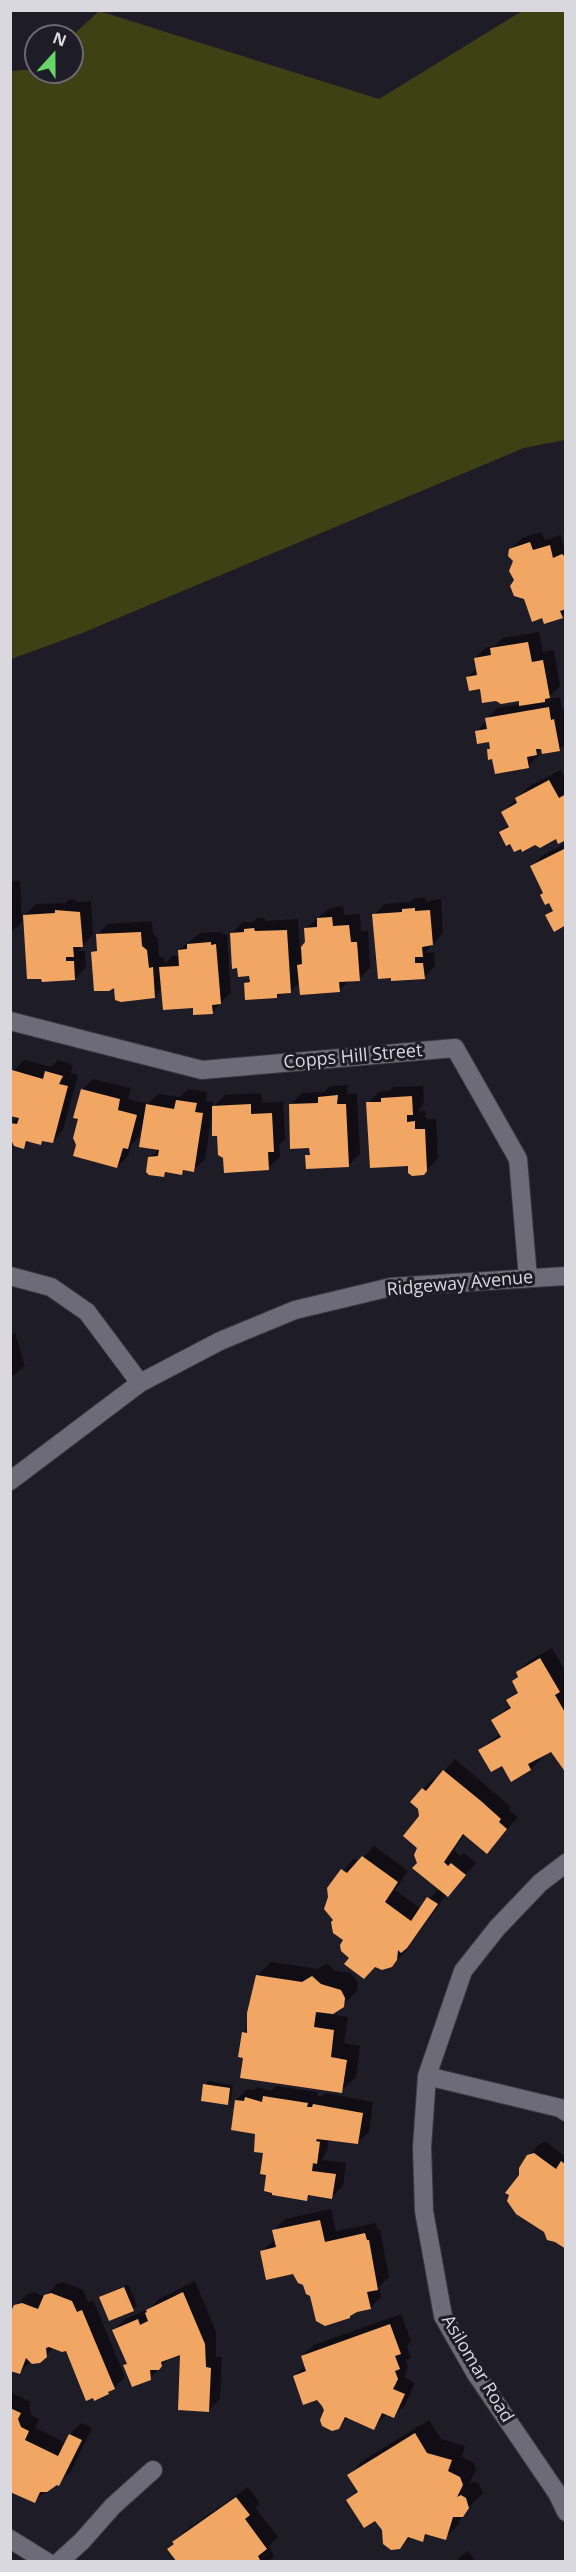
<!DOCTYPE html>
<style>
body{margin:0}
#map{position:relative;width:576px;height:2572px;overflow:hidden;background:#1e1c27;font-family:"Open Sans",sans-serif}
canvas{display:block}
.frame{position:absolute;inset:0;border:12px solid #d9d8df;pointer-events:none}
.north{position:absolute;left:24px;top:24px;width:60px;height:60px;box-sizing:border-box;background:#1e1c27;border:2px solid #696771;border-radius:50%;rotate:21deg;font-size:16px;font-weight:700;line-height:24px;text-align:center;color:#d9d8df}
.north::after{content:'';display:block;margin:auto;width:21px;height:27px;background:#66d466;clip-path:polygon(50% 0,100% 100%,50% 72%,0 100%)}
</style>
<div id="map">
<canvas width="576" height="2572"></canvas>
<div class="frame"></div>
<div class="north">N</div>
</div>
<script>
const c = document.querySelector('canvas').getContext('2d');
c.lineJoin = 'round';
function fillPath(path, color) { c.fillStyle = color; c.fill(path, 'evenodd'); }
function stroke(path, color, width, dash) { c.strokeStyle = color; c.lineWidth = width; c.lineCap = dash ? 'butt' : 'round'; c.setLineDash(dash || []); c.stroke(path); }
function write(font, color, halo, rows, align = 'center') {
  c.font = font + ' "Open Sans",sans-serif'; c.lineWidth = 6; c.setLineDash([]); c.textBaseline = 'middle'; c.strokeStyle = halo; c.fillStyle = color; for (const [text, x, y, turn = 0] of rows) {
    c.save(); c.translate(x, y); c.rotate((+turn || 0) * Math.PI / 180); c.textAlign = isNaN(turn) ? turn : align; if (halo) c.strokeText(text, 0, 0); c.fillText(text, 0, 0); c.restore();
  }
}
fillPath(new Path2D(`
 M99,11L379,99L522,11H565V440L524,448L80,634L11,659V71L36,69V72H72V36Z`), '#3e4114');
fillPath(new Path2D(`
 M541,532L545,540L561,535L564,548L566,547V613L562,617L543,616L525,598L516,580L515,561L510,550L522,538Z
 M539,632L543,652L554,650L560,686L547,699L560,697L562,710L565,709L566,743L559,750L542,748L539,751V755L528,766L488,750L491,747L490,741L476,732L497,708L521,704L520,700L481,687L468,677L477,668L475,658L487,647L495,646L503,638Z
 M561,770L566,779V838L501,832L509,824L503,812L528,787Z
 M566,843V924L547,916L553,909L531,867L543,855Z
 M10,881H20L22,922L10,933Z
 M425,897L426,901L441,899L443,933L425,953L434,952L435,966L424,977L374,915L385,904L411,902L415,898Z
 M76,899V902L91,901L93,934L78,951H85L86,967L75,979L25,915L36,904L65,903L68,900Z
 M343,906L344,915L360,914L361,932L368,931L370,968L359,979L350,980L339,991L300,982L290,992L281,993L277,997L246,983L251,978L232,933L243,922H253L257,918H265V921L298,919L300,950L306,942L305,929L330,908Z
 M152,921L153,934L158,939L159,957H164L165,964L172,956H180L179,950L200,933L222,932V935L227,934L231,992L212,1012L194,1006L162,988L155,996L116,986L93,953L98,947L97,935L108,924Z
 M24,1060L51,1067L58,1060L73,1065L71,1073L78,1075L63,1130L52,1142L44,1140L41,1143L30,1141L23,1147L12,1123L18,1117L10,1114V1081L13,1071Z
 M93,1079L131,1088L128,1099L148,1104L158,1094L180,1097L188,1089L207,1092L206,1101L214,1102L213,1107L225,1095L261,1093L262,1103L283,1102L285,1139L279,1145L280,1157L268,1168L224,1158L212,1114L205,1159L194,1170L186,1169L182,1173L168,1171L164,1175L150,1158L159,1149L141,1129L139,1137L131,1145L128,1156L117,1167L80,1118L82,1090Z
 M348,1085L347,1094L357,1093L360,1154L349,1165L307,1156L311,1152L290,1105L302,1093L324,1092L330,1086Z
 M423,1086L424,1102L418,1111H425L426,1119H436L438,1158L423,1174L409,1165L368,1103L379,1092L390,1091L393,1087Z
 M15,1333L25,1366L10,1378V1335Z
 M552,1648L566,1672V1769L552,1750L540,1756L542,1758L531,1769L502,1764L480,1750L501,1733L493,1720L511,1705L508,1700L518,1690V1672L529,1661Z
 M455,1759L511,1807L509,1810L518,1817L487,1852L465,1834L454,1850L460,1856L464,1853L476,1863L447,1894L418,1934L407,1946L406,1951L394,1963L351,1958L335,1920L329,1888L354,1858L359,1862L374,1846L408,1871L395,1890L421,1909L439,1888L418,1863L423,1789L434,1778L436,1780Z
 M271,1962L318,1969L327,1963L335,1971L351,1973L358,1983L357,1991L337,2011H323V2013L348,2017L344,2043L360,2046L356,2077L341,2091L240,2055L244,2032L248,2027L257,1976Z
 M208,2081L233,2085L231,2100L227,2104L205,2085Z
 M276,2086L318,2092L317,2096H322L326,2093L373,2102L369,2132L357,2143L329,2139L327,2151L322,2160L346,2163L343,2186L331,2197L312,2194L307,2199L268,2174L265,2152L256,2132L236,2100L248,2089L254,2090L257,2087L271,2091Z
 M546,2142L566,2157V2247L521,2175L528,2156L539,2144Z
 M331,2209L336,2231L376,2223L378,2230L380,2229L389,2277L379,2287L381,2297L370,2308L355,2311L349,2317L340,2321L320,2324L317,2321L311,2295L305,2284L293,2273L261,2251L276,2239L274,2230L285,2219Z
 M195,2281L216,2332V2357H222L220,2399L209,2410L181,2353L169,2358L150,2378L124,2366L128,2362L114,2330L125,2319L149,2309L159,2299Z
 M63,2282L83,2290L88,2302L93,2300L125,2377L114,2388L94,2396L66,2349L54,2347L40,2362L31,2361L19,2373L15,2306L27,2294L34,2292L45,2297L57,2284Z
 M128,2284L137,2306L133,2309L101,2297Z
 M401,2314L411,2341L407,2346L411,2357L406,2361L408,2367L404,2377L415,2383L405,2405L394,2416L387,2413L374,2428L349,2417L338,2428L324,2406L295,2376L306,2365L302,2356L314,2345Z
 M10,2392L31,2402L29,2407L32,2416L39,2419L35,2428L66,2443L70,2434L81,2423L92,2428L70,2473L34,2501L10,2490Z
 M429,2420L441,2439L465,2446L462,2457L474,2463L476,2470L469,2484L475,2482L479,2484L483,2493L462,2514L459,2524L445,2538L429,2533L422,2540L411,2537L400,2548L376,2519L348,2500L358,2490L349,2475L362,2461Z
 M248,2487L260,2503L255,2507L278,2537L269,2546L274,2556L268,2562H179L174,2542L185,2531Z
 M468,2551L476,2562H454Z`), '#0007');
fillPath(new Path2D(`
 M530,542L533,550L550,545L553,558L562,554L566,558V609L560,611L563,618L544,624L542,618L532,622L524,599L514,596L510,586L514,580L509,571L513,561L508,556L509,549Z
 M528,642L532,662L543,660L550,698L545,699V702L519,706V701L501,704L496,701L482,703L480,689L469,691L466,677L477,675L474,658L491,655L490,648Z
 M549,707L551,720L554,719L560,751L542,754L541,749H536L537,755L527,757L529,768L495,774L492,759L488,760L487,749H490L489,742L477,744L475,731L487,729L485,718Z
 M549,780L559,798L566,794V840L558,844L556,839L540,848L535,845L522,852L521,849L514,852L510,844L506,846L499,832L509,827L501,812L517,803L515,798Z
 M566,848V925L554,932L545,915L553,911L549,903L545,905L540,895L543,893L530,866Z
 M415,908V911L430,910L433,945L422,947L423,957H415V963H423L425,979L391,981V978L378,979L372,914L402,912V909Z
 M55,910L80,912L83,947H73L74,957H66V961H74L75,980L42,982L41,979H27L23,915L55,913Z
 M332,917L333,926L349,925L351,942H357L360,981L339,982L340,992L300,995L297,965L302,964L301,947L305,942L304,928L317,927V918Z
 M254,928L255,931L287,930L291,993L277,994V998L245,1000L244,983L250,982L249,976L238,977L237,968L232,969L230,933L244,932V929Z
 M141,932L142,946L147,950L149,968L153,967L155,998L121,1002L115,1000L114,988L109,991H94L91,952L97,951L96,934Z
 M211,942V945L216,944L221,1004L212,1005L213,1014L193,1015V1008L163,1010L159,967L179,966L178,950L187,949V944Z
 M12,1070L43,1079L45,1071L63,1076L59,1084L68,1086L53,1143L42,1141L41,1145L26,1141L24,1149L14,1146L10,1138V1123L17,1124L19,1118L10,1116Z
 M81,1089L120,1099L118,1110L137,1115L128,1149L123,1148L117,1168L73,1156L76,1145L73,1138L78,1119L73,1118Z
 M338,1095L337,1104H346L349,1167L306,1169L305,1155H310L309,1148L290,1149L289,1104L318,1103V1097Z
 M412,1096L413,1115H407V1122L415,1121V1129H425L427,1171L424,1175L412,1176L408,1173V1166L370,1168L366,1102H381V1098Z
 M176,1100L197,1103L195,1112L203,1113L194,1172L183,1170L182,1175L165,1172L164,1177L149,1175L146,1172L148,1157L158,1156L159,1150L139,1147L146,1104L174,1109Z
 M251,1104V1114L272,1113L274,1152H268L269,1170L224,1173L223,1158L218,1155L217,1136H212V1106Z
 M540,1658L560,1692L555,1695L566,1714V1773L551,1752L528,1764L531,1770L511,1782L502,1766L491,1772L478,1750L501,1737L491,1720L511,1708L506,1700L518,1693L512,1681L518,1677L516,1672Z
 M443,1770L481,1801L501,1819L499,1822L507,1829L487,1854L463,1834L444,1862L448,1866L451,1863L466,1875L448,1897L412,1868L417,1863L414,1855L417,1848L403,1836L419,1816L418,1809L410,1802L422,1788L426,1791Z
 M362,1856L398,1882L385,1902L411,1921L427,1897L438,1904L407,1948L401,1953L398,1950L397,1960L392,1967L382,1970L375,1967L364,1979L344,1964L349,1958L341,1951L340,1945L343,1940L333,1933L331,1922L333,1920L324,1909L328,1897L327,1888L341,1869L347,1873Z
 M256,1975L302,1982L312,1976L321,1984L341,1990L345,1998L344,2007L333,2014L316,2012L314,2027L334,2030L331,2057L347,2060L342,2093L240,2078L243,2058L238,2057L242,2032L247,2033V2013Z
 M203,2084L230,2088L228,2105L201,2101Z
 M263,2096L308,2103L307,2107H312L313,2104L363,2113L358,2144L317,2139L316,2141L320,2142L317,2164L313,2163L312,2171L336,2174L332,2199L308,2195L307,2201L272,2195V2193L264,2191L266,2175L260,2174L263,2153L254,2152L255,2134L231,2130L235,2100L244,2101L245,2097L262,2102Z
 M534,2153L556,2169L561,2161L566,2165V2249L555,2242L547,2240L544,2232L516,2214L507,2201L509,2195L505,2193L519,2175V2168L527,2155Z
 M320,2220L325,2242L365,2233L367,2240H369L378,2290L367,2292L371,2309L357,2312L350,2316V2318L325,2326L316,2321L310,2296L306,2294L303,2285L298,2283L293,2274L266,2280L260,2251L276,2247L272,2230Z
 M124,2287L134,2311L109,2321L99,2297Z
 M183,2292L205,2344L206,2367L211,2368L209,2412L178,2410L180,2355L161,2362L162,2366L159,2370H150L151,2380L132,2387L123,2365L127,2364L112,2330L138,2319L140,2325L148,2321L145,2313L147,2312L146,2310Z
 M51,2293L72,2301L77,2312L82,2310L115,2389L108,2392L109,2394L94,2401L93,2398L86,2401L66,2351L62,2352L49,2347L46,2348L47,2357L40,2363L32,2364L26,2358L20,2374L10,2371V2313L14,2305L22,2303L38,2309L44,2295Z
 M390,2324L401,2354L395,2356L400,2369L395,2371L398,2379L393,2389L405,2394L394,2418L382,2413L374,2430L345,2417L339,2429L332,2431L322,2426L320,2420L324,2410L322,2406L317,2400L303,2405L293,2376L306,2371L301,2356Z
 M10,2408L21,2413L18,2419L21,2427L29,2431L25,2440L58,2456L69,2434L82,2440L59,2486L57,2485L47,2492H40L35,2503L10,2492Z
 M415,2433L427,2453L452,2460L448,2471L460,2477L463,2485L457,2497L461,2495L466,2498L469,2508L463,2517H453L446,2540L425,2534L423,2542L408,2537L400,2549L391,2550L383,2544L382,2530L375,2521L364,2528L346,2500L358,2492L347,2475Z
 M236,2497L250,2515L245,2519L267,2549L258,2556L261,2562H177L167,2549L174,2544L172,2542Z`), '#f2a663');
const minor = new Path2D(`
 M10,1021L202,1070L455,1048L518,1159L528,1278
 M10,1276L51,1287L87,1312L140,1383
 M10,1481L140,1383L220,1341L295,1310L391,1287L566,1276
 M566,1863L540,1883L497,1928L463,1971L427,2076L422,2147L424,2211L443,2316L476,2374L557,2493L566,2512
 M427,2076L560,2108L566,2112
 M10,2539L47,2562
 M59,2562L82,2541L113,2506L153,2470`);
stroke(minor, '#3a3842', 20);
stroke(minor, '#6d6b78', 18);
write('18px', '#d9d8df', '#1e1c27', [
 ["Copps Hill Street",353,1057,-5],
 ["Ridgeway Avenue",460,1284,-5],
 ["Asilomar Road",477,2369,59]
]);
</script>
